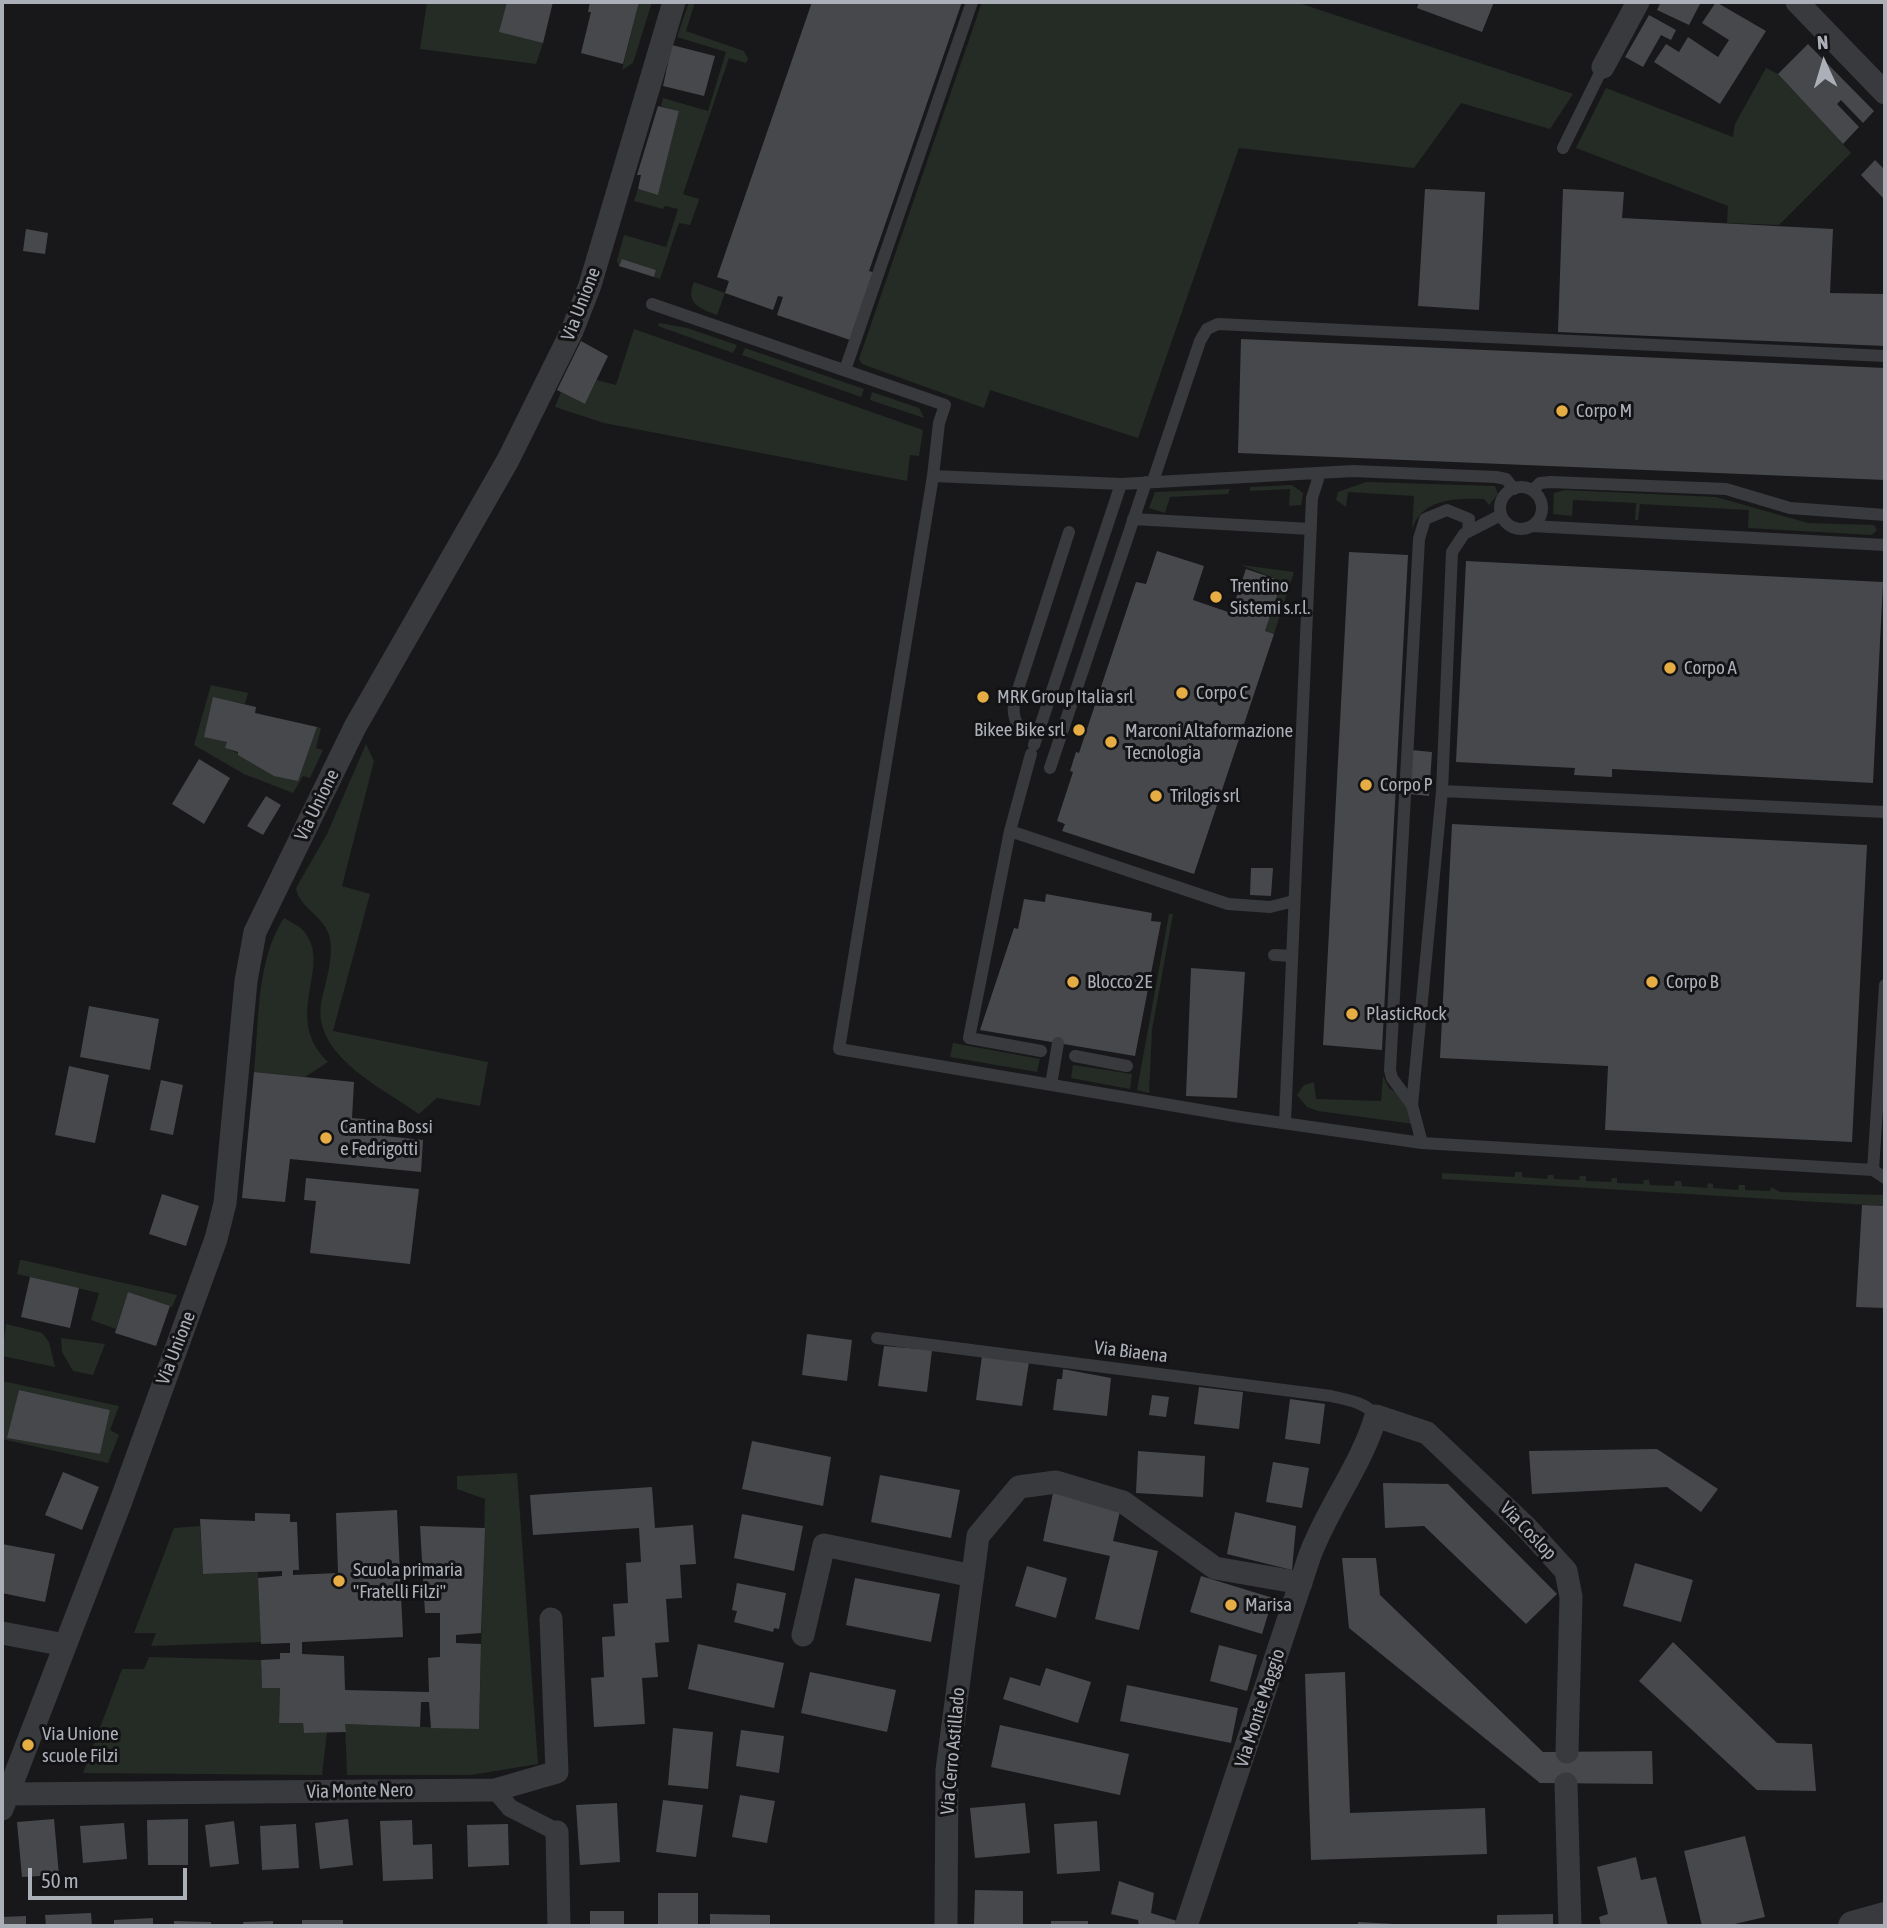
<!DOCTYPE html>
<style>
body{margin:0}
#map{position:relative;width:1887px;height:1928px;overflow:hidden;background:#18181a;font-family:"Asap Condensed",sans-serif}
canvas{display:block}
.frame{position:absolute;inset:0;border:4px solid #abafb8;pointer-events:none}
.north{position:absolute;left:1789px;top:28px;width:70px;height:70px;-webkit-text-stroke:5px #131315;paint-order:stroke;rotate:356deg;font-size:19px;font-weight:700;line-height:28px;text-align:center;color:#abafb8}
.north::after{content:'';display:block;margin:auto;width:24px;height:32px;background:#abafb8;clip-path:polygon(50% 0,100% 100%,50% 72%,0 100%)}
.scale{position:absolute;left:28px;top:1868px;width:159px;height:32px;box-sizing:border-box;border:4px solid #abafb8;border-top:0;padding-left:9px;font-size:21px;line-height:24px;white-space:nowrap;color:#abafb8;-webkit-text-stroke:5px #131315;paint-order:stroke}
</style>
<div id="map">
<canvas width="1887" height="1928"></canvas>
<div class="frame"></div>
<div class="north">N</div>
<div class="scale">50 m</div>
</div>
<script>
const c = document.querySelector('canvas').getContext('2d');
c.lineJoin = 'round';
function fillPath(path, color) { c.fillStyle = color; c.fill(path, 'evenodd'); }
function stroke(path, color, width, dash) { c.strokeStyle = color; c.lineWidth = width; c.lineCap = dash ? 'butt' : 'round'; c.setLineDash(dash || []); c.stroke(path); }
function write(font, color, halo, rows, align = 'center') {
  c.font = font + ' "Asap Condensed",sans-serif'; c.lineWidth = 6; c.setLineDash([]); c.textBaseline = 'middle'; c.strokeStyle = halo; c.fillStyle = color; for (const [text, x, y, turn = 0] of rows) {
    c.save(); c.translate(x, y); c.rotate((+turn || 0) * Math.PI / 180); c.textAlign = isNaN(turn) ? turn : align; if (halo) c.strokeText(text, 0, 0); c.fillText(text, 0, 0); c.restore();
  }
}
fillPath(new Path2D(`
 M427,2H507L500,32L543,43L536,64L420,49Z
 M639,2H652L633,63L622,70Z
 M689,2H695L686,31L744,51L748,59L746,63L729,58L683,194L699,199L698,203L690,225L679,223L660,279L654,277L656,270L622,259L619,266L617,260L624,235L666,247L678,209L665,206L663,209L634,201L638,189L658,195L679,111L661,106L663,98L708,111L726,52L677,37Z
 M982,2H1296L1573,94L1550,129L1461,103L1414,168L1239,148L1138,438L990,390L984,408L862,364L859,359Z
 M1766,68L1778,74L1851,153L1779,225L1727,223L1728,206L1576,148L1606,88L1733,137L1735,124Z
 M694,282L725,293L717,315C699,308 685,303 694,282Z
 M659,323L687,328L737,345L733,353L658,326Z
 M634,329L923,430L919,456L910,455L907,481L604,423L555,407L561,392L585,404L597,380L616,385Z
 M745,348L864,389L861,397L742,355Z
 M872,392L919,408L924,418L870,400Z
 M1366,482L1495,486L1498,494L1489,505L1484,499C1457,498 1421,498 1412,530L1414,496L1348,492L1346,507L1336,500L1338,492Z
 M1292,485L1303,493L1301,505L1289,506L1290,489L1250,491V487Z
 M1230,489L1228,494L1170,497L1165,513L1149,508L1155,492Z
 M1565,490L1716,497L1808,523L1874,525L1877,530L1872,535L1748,528L1749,510L1640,504L1638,520H1635L1636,503L1573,500L1572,516L1553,514L1554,493Z
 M1241,565L1294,572L1274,634L1265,631L1282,581Z
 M211,685L248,693L245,704L213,698L227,742L226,748L298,781L317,727L321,728L316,748L323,750L310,778L303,776L293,793L244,774L194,745Z
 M366,744L374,761L342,886L370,894L333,1031L488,1062L480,1106L437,1098L419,1114C384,1089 313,1056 321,1004C325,982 335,957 329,935C323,915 299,908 296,888L327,834Z
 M1169,914H1173L1152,1030L1149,1093L1137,1090Z
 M284,918C292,923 301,926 306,934C331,969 282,1017 328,1062L305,1077L254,1072C259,1023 256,960 284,918Z
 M953,1043L1040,1059L1037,1072L950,1057Z
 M1073,1065L1132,1074L1130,1089L1071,1078Z
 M1383,1076L1389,1088L1405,1098L1414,1124L1318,1111L1307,1107L1297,1095L1304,1085L1314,1082L1316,1099L1381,1101Z
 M1515,1172H1522V1177L1547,1179L1548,1175H1553L1554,1179L1579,1180L1580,1176H1586V1181L1611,1182L1612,1178H1617V1183L1643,1184L1644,1180H1649L1650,1185L1674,1186L1675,1181H1681L1682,1186L1707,1188L1708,1183L1713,1184V1188L1738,1190L1739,1185H1745V1190L1770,1191L1771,1187L1780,1192L1885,1195V1206L1442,1179V1173L1515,1177Z
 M20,1260H22L177,1295L172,1307L128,1292L116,1329L91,1320L99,1293L17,1274Z
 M6,1324L42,1333L49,1342L55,1367L2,1356Z
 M61,1338L105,1344L93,1375L73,1371L62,1352Z
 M2,1381L119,1406L110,1430L119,1435L108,1463L2,1439ZM19,1390L110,1410L100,1454L8,1438Z
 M517,1473L538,1764L471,1775H347L345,1724L479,1729L485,1499L457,1489V1476Z
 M200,1526L203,1574L258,1572L261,1642L151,1646L156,1633H134L174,1528Z
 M149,1657L261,1660L262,1688H280L279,1723H303L304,1733L327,1732L322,1775L83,1773L122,1669H144Z`), '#242c25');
fillPath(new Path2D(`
 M507,2H553L543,43L499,32Z
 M590,2H639L623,64L581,53L591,12H588Z
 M812,2H962L869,271L879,274L856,342L777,315L783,297L778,296L773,310L725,293L729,281L717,277Z
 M1419,2H1494L1482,32L1417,8Z
 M1661,2H1701L1689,25L1657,10Z
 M1716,2L1766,31L1720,104L1654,62L1666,44L1679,52L1688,37L1718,57L1729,40L1702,23Z
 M1649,15L1676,30L1671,40L1661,35L1643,67L1625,57Z
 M1808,44L1874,111L1863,123L1841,100L1837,104L1859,127L1843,144L1778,74Z
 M672,45L715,56L704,96L663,86Z
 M658,106L679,111L658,195L638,189L641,175H637Z
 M1875,160L1885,170V200L1861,175Z
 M1425,189L1485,192L1479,310L1418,306Z
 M1563,189L1624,192L1622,218L1833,229L1830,293L1885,294V346L1558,332Z
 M26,229L48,233L45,254L23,251Z
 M622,259L656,270L654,277L619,266Z
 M1241,339L1885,368V480L1238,453Z
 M581,341L608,356L585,404L557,390Z
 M1157,551L1204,566L1193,600L1231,613L1246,569L1282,581L1265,631L1274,634L1194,874L1062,831L1065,824L1057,821L1073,772L1070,771L1076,752L1079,753L1136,582L1146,584Z
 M1349,552L1408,555L1382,1050L1323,1045Z
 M1466,561L1883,582L1873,783L1612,769V777L1574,775L1575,768L1456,762Z
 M213,697L256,707L255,713L317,727L298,781L274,776L238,755V752L225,748L227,742L204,737Z
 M1411,750L1432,752L1429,796L1409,794Z
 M199,759L230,778L204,824L172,804Z
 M266,796L281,805L263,835L247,826Z
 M1452,824L1867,845L1852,1142L1605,1130L1608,1066L1440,1058Z
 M1251,868H1273L1271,896L1250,895Z
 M1046,894L1152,913L1151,921L1161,922L1135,1056L980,1030L1014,928L1018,929L1024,899L1045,902Z
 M1191,968L1245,972L1237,1098L1186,1096Z
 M89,1006L159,1019L150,1070L80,1057Z
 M69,1066L109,1075L95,1143L55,1135Z
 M254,1072L354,1082L352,1118L386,1121L385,1136L423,1140L421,1172L290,1159L285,1202L242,1198Z
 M161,1080L183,1085L173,1135L150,1130Z
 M306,1178L419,1189L410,1264L310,1253L316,1201L304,1200Z
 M162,1194L199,1206L186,1246L149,1234Z
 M1862,1205L1885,1206V1308L1856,1307Z
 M30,1277L79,1288L70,1328L21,1317Z
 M128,1292L170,1306L156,1346L115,1333Z
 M807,1334L852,1340L847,1381L802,1375Z
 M884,1346L932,1350L927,1392L878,1386Z
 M982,1356L1029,1362L1022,1406L976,1400Z
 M1063,1369L1111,1378L1107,1416L1053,1410L1057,1379H1062Z
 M1199,1387L1243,1392L1239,1429L1194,1424Z
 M19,1390L110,1410L100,1454L7,1438Z
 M1152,1395L1169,1397L1166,1417L1149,1415Z
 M1290,1399L1325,1404L1320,1444L1285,1439Z
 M752,1441L831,1457L823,1506L742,1489Z
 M1657,1449L1718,1489L1701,1512L1667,1487L1532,1494L1529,1451Z
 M1138,1451L1205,1456L1203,1497L1136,1493Z
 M1273,1462L1309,1468L1302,1508L1266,1502Z
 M63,1472L99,1487L82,1530L45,1515Z
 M880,1475L960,1490L951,1538L871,1522Z
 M1383,1483L1448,1484L1557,1594L1526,1624L1424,1526L1385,1528Z
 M652,1487L655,1528L693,1525L696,1564L680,1565L682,1598L666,1599L669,1642L655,1643L658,1677L642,1678L645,1724L594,1727L591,1678L604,1677L602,1637L615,1636L613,1604L628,1603L626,1563L641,1562L639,1528L533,1535L530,1495Z
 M1053,1493L1121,1507L1113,1541L1158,1551L1139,1630L1095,1619L1110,1556L1043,1541Z
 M397,1510L403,1637L302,1642V1654L344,1656L345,1690L429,1692L428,1658L440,1657V1613H425L420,1526L485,1528L481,1633L456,1635V1643L481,1644L479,1729L431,1728L429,1702H421L420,1727L345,1724L346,1732L304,1733L303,1723H279L280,1688H262L261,1660L280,1659V1653H290V1643L261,1644L258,1578L282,1576V1571L203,1574L200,1519L255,1521V1513L290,1514V1522H297L299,1570H293V1575L338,1573L336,1513Z
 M1235,1512L1296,1526L1292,1570L1227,1554Z
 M742,1514L803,1526L794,1571L734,1558Z
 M2,1544L55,1554L45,1602L2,1593Z
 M1342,1558H1376L1380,1595L1543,1752L1652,1751L1653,1784L1540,1783L1349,1628Z
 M1635,1563L1693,1580L1681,1622L1623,1606Z
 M1027,1566L1067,1578L1056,1618L1015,1606Z
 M1201,1576L1273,1598L1262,1634L1190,1612Z
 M855,1578L940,1594L931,1642L846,1625Z
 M737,1583L786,1593L779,1629L774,1628L773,1632L734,1622L737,1611L732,1610Z
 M1673,1642L1777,1743L1812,1744L1816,1791L1757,1790L1639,1681Z
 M698,1644L784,1663L774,1708L688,1689Z
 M1219,1645L1257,1655L1247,1691L1210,1681Z
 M1046,1668L1091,1682L1078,1723L1003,1699L1010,1677L1040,1686Z
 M810,1672L896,1690L887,1732L801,1713Z
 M1345,1672L1350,1813L1485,1808L1487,1854L1311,1860L1305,1674Z
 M1127,1685L1238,1708L1231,1743L1120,1721Z
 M1000,1725L1129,1754L1120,1795L991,1767Z
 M673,1728L713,1732L708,1789L668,1785Z
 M741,1730L784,1736L779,1773L736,1766Z
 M740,1795L775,1801L767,1843L732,1837Z
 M663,1800L703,1805L696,1857L656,1852Z
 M617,1803L620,1862L580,1865L576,1805Z
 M1025,1803L1030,1853L975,1858L970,1808Z
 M54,1819L59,1875L22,1877L17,1822Z
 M188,1819V1865H148L147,1820Z
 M348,1819L353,1865L320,1869L315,1823Z
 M412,1820L413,1845L432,1844L433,1879L383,1881L380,1821Z
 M234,1821L239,1864L210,1867L205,1825Z
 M1097,1821L1100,1871L1057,1874L1054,1824Z
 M124,1823L127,1859L83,1863L80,1826Z
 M296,1824L299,1868L262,1870L260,1826Z
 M508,1824L509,1865L468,1867L467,1825Z
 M1745,1836L1765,1917L1726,1926H1702L1684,1851Z
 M1636,1857L1641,1880L1656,1877L1668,1926H1601L1599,1917L1608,1914L1597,1867Z
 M1119,1881L1154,1893L1151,1913L1177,1921L1175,1926H1139L1138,1920L1111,1914Z
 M975,1890L1023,1891V1926H974Z
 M658,1893H698V1926H658Z
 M590,1911H624V1926H590Z
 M91,1913L92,1926H46L45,1915Z
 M710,1914L770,1915V1926H710Z
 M1553,1914V1926H1497V1915Z
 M26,1916V1926H2V1917Z
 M153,1918V1926H114V1920Z
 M302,1920H343V1926H302Z
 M174,1921L211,1922V1926H174Z
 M273,1921V1926H244L243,1922Z
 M1051,1921H1088V1926H1051Z
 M1358,1922L1395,1924V1926H1358Z`), '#47484c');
stroke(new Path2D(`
 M1563,148L1603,67
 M652,304L945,405L939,423L933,476
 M845,370L972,2
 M1153,481L1200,341L1207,329L1218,324L1885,356
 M1500 508a21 21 0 1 1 42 0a21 21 0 1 1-42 0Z
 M1514,489L1506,479L1496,477L1353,471L1121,484L933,476L839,1049L1241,1117L1422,1143L1873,1170L1885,1178
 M1533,490L1540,483L1550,482L1726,489L1790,508L1885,515
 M1133,519L1311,529
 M1532,526L1885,545
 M1037,735C1018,729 1012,723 1014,702L1069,532
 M1034,745L1121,484
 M1031,754L1010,831L1228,904L1270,907L1294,901
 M1050,768L1146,482
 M1442,791L1885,812
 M1010,831L969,1038L1041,1051
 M1274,955L1292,956
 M1075,1056L1127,1066
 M1051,1085L1058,1043
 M1412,1105L1392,1078L1390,1070L1419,539L1425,519L1447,510L1469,519L1468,531
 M1285,1122L1312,498L1320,473
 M1422,1143L1412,1105L1442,791L1452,552L1464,534L1501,515
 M1873,1170L1885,985
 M877,1338L1331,1396C1348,1400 1365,1402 1376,1416`), '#393a3e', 12);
stroke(new Path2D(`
 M495,1790L510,1808L557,1832`), '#393a3e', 18);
stroke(new Path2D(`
 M1797,2L1885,93
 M1603,67L1638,2
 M2,1633L65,1645
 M803,1635L824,1545L973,1576
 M1566,1784L1570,1926
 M8,1794L495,1790L557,1772L551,1619
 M2,1809L121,1501L216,1239L225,1203L246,981L255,932L355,727L508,460L572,331L590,285L674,2
 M557,1832L559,1926
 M946,1926L947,1770L978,1536L1019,1487L1056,1482L1123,1502L1215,1568L1301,1583
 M1186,1926L1310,1555C1328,1507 1361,1466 1376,1416L1427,1433L1526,1527L1566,1571L1571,1597L1567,1752`), '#393a3e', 23);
stroke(new Path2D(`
 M1853,1926L1885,1917`), '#393a3e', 30);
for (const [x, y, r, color] of [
 [1562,411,7,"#e5ad44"],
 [1216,597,7,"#e5ad44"],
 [1670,668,7,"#e5ad44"],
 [1182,693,7,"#e5ad44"],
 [983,697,7,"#e5ad44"],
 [1079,730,7,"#e5ad44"],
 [1111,742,7,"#e5ad44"],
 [1366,785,7,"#e5ad44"],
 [1156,796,7,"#e5ad44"],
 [1073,982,7,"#e5ad44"],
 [1652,982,7,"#e5ad44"],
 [1352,1014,7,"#e5ad44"],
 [326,1138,7,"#e5ad44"],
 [339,1581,7,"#e5ad44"],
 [1231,1605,7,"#e5ad44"],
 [28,1745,7,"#e5ad44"]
]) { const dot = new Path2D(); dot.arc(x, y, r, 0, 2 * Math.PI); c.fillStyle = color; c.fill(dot); stroke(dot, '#131315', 2.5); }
write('19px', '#abafb8', '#131315', [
 ["Via Unione",581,304,-69],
 ["Via Unione",317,805,-64],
 ["Via Unione",176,1348,-69],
 ["Via Biaena",1131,1352,7],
 ["Via Coslop",1528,1531,46],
 ["Via Monte Maggio",1260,1708,-72],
 ["Via Cerro Astillado",953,1751,-85],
 ["Via Monte Nero",360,1791,-1]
]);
write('19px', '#abafb8', '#131315', [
 ["Corpo M",1576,411],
 ["Trentino",1230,586],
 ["Sistemi s.r.l.",1230,608],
 ["Corpo A",1684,668],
 ["Corpo C",1196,693],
 ["MRK Group Italia srl",997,697],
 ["Bikee Bike srl",1065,730,"right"],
 ["Marconi Altaformazione",1125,731],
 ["Tecnologia",1125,753],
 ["Corpo P",1380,785],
 ["Trilogis srl",1170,796],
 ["Blocco 2E",1087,982],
 ["Corpo B",1666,982],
 ["PlasticRock",1366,1014],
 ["Cantina Bossi",340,1127],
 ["e Fedrigotti",340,1149],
 ["Scuola primaria",353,1570],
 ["\"Fratelli Filzi\"",353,1592],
 ["Marisa",1245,1605],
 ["Via Unione",42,1734],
 ["scuole Filzi",42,1756]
], 'left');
</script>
